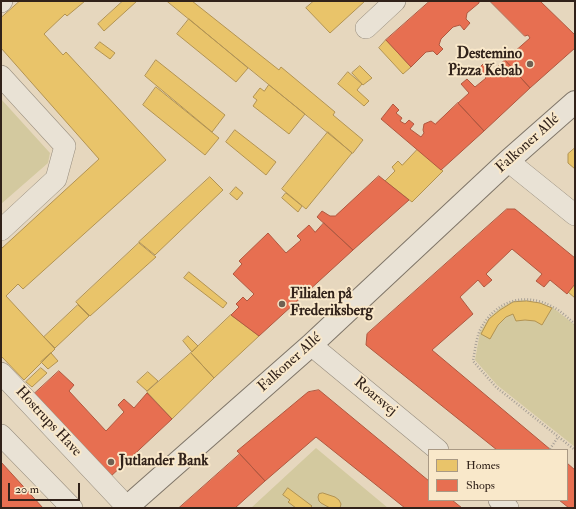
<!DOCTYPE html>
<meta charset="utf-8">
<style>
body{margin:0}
#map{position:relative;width:576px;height:509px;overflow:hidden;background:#e6d7be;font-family:"IM FELL Double Pica",serif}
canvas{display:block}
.frame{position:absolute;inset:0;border:2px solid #31221a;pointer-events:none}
.legend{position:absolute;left:428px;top:449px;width:140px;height:52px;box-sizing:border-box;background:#f9e8ca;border:1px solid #a99984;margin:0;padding:5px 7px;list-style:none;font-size:12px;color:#31221a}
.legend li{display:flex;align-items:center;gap:8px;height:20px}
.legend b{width:20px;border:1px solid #a99984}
.scale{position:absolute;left:8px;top:483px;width:72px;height:18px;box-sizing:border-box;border:2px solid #31221a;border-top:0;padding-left:5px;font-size:12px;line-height:14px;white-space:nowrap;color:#31221a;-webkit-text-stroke:3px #f9e8ca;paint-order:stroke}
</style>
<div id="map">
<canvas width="576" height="509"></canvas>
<div class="frame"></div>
<ul class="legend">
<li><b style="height:11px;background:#e9c46a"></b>Homes</li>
<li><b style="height:11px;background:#e76f51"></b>Shops</li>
</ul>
<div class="scale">20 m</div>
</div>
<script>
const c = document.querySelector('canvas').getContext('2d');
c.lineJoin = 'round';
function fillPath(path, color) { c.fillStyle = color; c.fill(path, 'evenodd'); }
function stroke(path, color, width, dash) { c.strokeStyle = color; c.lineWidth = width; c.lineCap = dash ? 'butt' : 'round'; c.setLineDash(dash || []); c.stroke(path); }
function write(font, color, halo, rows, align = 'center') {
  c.font = font + ' "IM FELL Double Pica",serif'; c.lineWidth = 4; c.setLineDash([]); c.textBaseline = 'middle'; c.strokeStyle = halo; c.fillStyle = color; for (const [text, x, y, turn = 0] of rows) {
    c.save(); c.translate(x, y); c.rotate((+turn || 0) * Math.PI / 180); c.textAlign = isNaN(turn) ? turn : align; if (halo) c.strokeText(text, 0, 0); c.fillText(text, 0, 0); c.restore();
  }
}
fillPath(new Path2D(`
 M1,99L50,153L48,163L1,204Z
 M527,300L552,307L575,325V447L497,385L475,360L480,332L489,318L500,308L513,301Z
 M316,448L388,508H251Z`), '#d3c99f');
const homes = new Path2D(`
 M20,1H85L67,16L65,14L44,34L63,55L66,52L166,160L23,289L18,284L6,296L55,349L24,380L1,356V249L99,159L1,48V18Z
 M123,1H137L104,31L98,24Z
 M167,1H192L279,70L281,67L335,112L333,115L363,140L353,153Z
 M314,1H365L330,33L306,8Z
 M189,19L248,68L236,82L177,34Z
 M386,40L411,67L403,74L379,48Z
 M100,42L115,53L110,59L95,48Z
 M156,60L225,115L212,132L145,76Z
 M360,66L372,78L363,85L352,73Z
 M348,72L362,84L357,90L369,101L364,106L338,84Z
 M269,85L305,114L289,134L253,106L257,100L253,97L260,88L264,91Z
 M156,87L219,138L205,155L143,105Z
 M235,130L276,162L266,175L226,142Z
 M328,132L352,153L306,209L282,189Z
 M575,148V169L568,163V154Z
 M418,149L443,171L412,202L385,181L395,171L392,167L398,161L402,165Z
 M210,177L223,190L155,255L139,242Z
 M236,187L243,193L237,200L230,194Z
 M286,193L302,206L298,212L282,198Z
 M139,243L156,257L90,316L76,302Z
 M189,272L227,303L223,308L184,278Z
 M575,284V298L568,292Z
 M527,301L540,303L552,308L542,325L535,321L525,320L516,321L513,314L506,317L498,325L490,339L481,334L489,319L500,310L513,302Z
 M78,305L89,316L55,348L44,337Z
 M231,315L259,336L214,378L191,353Z
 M188,336L198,346L192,352L183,341Z
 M51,353L58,361L48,369L41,362Z
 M191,353L214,378L172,419L147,392Z
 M41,368L47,373L32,387L26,382Z
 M148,372L158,381L147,391L137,382Z
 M288,488L312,506L310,508H296L288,502L290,500L283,495Z
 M323,493L335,497L339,500L341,504L340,508H330L321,503L319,501L318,497L319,494Z`);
fillPath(homes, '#e9c46a');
stroke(homes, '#b29352', 1);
const shops = new Path2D(`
 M430,1H479V3L467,13L466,19L470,23L464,30L460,25L453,27L441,39L439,45L443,49L437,55L433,51L426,52L411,67L386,40Z
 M490,1H540L575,35V48L530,88L505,60L530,38L528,35L525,36Z
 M505,60L530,88L484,131L458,103L469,93L461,84L467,79L475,87L486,78L478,69L484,63L492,72Z
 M458,103L484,131L441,170L381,119L393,104L399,110L396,113L402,118L400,121L405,124L409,120L414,124L410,129L421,137L424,133L423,130L424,124L431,121L435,124Z
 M379,176L409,200L353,250L317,217L322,211L330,216H335Z
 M507,209H515L575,258V284L567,294L550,280L544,287L536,281L542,274L512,249L486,274L492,280L484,287L478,280L460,297L473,314L432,350L551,450H497L366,345L367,334Z
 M324,223L353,250L259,336L231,315L239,307L236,304L243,297L247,301L254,294L233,274L242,264L239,261L268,233L286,253L301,240L297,236L309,225L315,232Z
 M59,371L74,385L69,391L106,431L124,412L118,405L124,399L134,408L147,393L172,419L109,478L33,395Z
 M319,390L429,481V500H452L462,508H405L316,437L265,481L237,451L308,392Z
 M240,454L265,481L235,508H179Z
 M1,462L43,508H1Z
 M567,463L575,470V508H569L559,500H567Z`);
fillPath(shops, '#e76f51');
stroke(shops, '#b05840', 1);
const street = new Path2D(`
 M1,2L2,1
 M366,28L395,1
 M1,76L65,146L56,179L1,230
 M508,161L575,215
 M311,345L438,450
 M1,373L127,507
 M1,435L72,508
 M499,500L508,508`);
const secondary = new Path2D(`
 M126,508L311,345L508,161L575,102`);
stroke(street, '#978d7e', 22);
stroke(secondary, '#7f7568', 24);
stroke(new Path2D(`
 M575,324C568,318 561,311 553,307C524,291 495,301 480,330C476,339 475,351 473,361L496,387L575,450
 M550,449L558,437`), '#a8a197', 2.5, [1, 2]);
stroke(street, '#e9e2d5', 21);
stroke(secondary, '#e9e2d5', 22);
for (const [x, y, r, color] of [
 [530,64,4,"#706153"],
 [282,304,4,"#706153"],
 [111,462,4,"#706153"]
]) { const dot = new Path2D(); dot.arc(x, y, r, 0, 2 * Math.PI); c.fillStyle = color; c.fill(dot); stroke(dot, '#f9e8ca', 1.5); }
write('bold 15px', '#31221a', '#f9e8ca', [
 ["Destemino",522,55,"right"],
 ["Pizza Kebab",522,72,"right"],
 ["Filialen på",290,295],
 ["Frederiksberg",290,312],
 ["Jutlander Bank",119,462]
], 'left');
write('15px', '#31221a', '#f9e8ca', [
 ["Falkoner Allé",528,144,-42],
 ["Falkoner Allé",290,363,-42],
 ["Roarsvej",375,397,40],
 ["Hostrups Have",48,422,47]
]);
</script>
